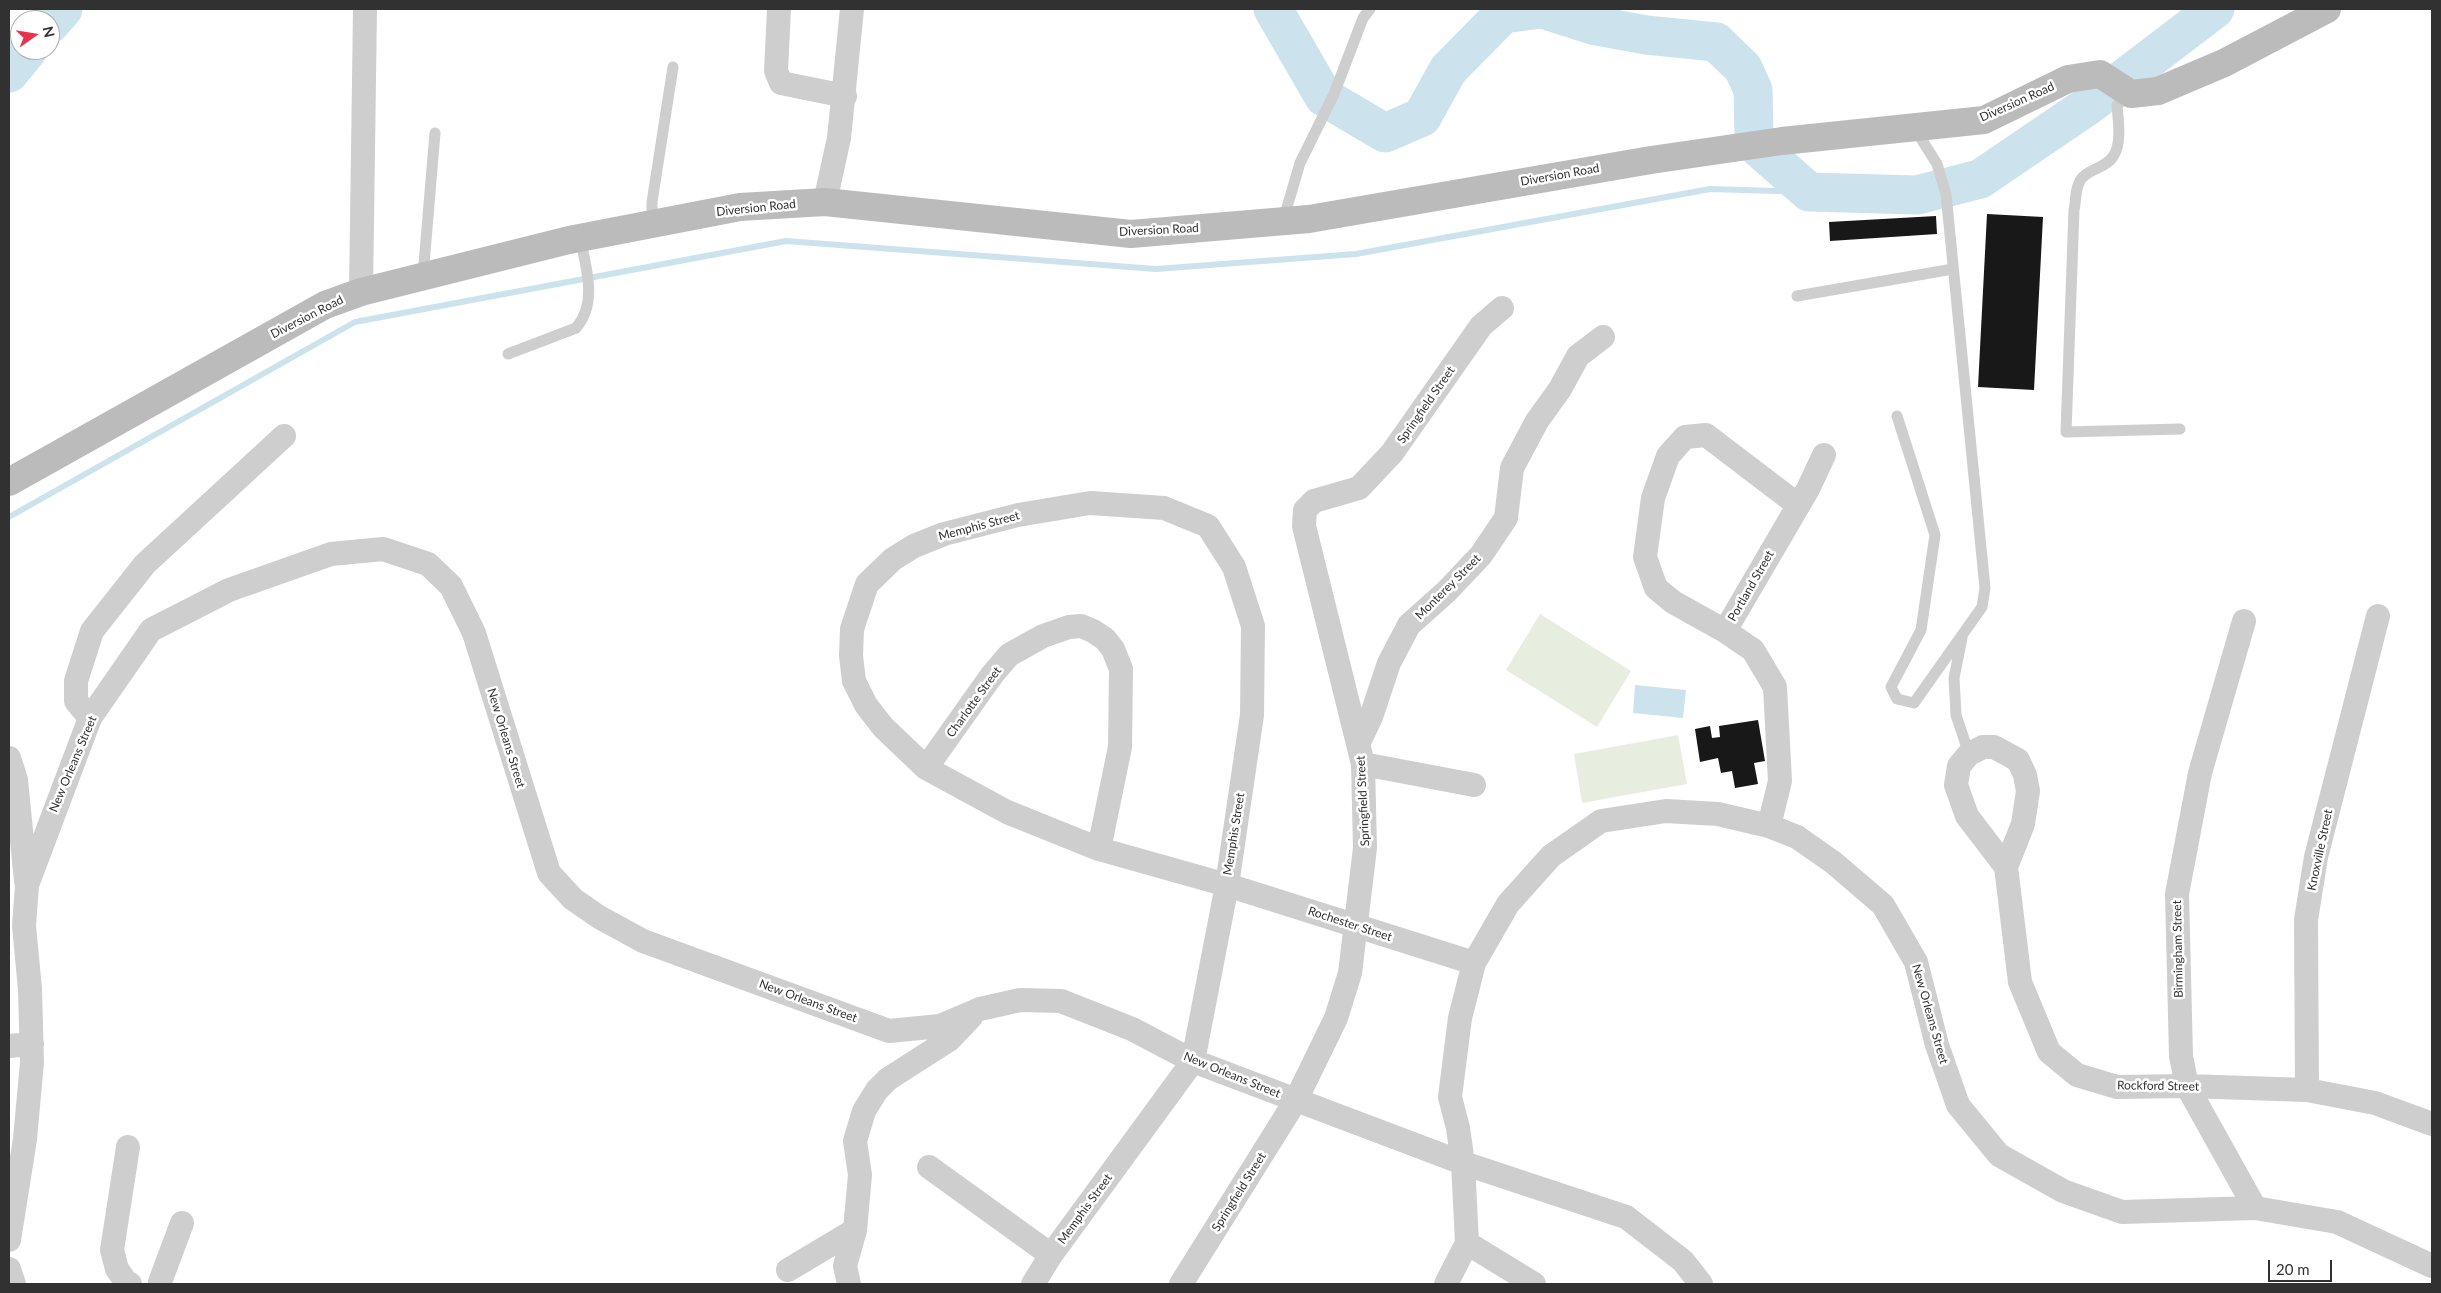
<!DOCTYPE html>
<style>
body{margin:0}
#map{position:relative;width:2441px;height:1293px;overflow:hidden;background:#fff;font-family:Lato,sans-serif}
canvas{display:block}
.frame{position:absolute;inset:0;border:10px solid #313131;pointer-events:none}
.north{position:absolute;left:10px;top:10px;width:50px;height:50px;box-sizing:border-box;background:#fff;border:1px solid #adadad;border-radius:50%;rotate:77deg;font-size:14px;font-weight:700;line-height:20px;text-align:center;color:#313131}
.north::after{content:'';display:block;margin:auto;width:18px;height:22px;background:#e9324d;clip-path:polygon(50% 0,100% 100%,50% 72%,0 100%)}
.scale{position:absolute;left:2268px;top:1260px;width:64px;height:22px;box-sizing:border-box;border:2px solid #313131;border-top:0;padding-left:6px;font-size:15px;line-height:18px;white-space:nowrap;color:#313131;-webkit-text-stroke:4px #fff;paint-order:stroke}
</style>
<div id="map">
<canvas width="2441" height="1293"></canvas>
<div class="frame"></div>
<div class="north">N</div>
<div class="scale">20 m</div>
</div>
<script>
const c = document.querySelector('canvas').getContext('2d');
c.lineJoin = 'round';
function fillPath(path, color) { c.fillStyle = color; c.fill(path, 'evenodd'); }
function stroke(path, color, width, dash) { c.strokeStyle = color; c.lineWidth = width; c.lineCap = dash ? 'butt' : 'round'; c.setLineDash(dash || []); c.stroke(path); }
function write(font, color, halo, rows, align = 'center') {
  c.font = font + ' Lato,sans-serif'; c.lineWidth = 5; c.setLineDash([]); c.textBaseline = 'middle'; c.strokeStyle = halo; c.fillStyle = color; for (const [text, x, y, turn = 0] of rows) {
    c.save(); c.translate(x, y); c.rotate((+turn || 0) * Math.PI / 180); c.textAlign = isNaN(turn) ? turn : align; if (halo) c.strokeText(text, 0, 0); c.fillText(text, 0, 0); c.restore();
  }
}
fillPath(new Path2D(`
 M1540,614L1631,671L1597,727L1506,670Z
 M1678,735L1687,784L1582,803L1574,754Z`), '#e8eedf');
fillPath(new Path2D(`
 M1635,685L1686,690L1683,718L1633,713Z`), '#cce3ee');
stroke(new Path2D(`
 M9,517L355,322L786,241L1156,269L1356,254L1710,189L1809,192`), '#cce3ee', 6);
stroke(new Path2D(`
 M1273,9L1324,97L1385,133L1422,117L1448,70L1503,14L1542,9
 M1542,9L1592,25L1646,35L1716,42L1743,68L1753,90L1754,135
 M50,24L63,9
 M9,73L28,50
 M1760,149L1809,192L1917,195L1980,179L2089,105L2215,9`), '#cce3ee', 39);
fillPath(new Path2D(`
 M1987,214L2043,217L2034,390L1978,387Z
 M1936,216L1937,234L1830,241L1829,222Z
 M1758,720L1765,761L1754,763L1758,784L1735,788L1732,771L1721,773L1718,758L1700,762L1695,729L1710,726L1712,738L1720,737L1719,726Z`), '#181818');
stroke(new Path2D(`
 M2131,94L2117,105C2118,120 2122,142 2114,155C2107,169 2084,169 2079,183C2075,191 2076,202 2074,210L2066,432L2180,429
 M1283,221L1300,163L1334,94L1363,18L1370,9
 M652,223V202L673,67
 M423,276L435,133
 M1797,296L1953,269
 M508,354L576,328C598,303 586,267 580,238
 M1897,416L1935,535L1921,630L1891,687L1897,699L1914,703L1982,607L1985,588L1946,194L1937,164L1915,129
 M1962,638L1954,678L1956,715L1969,754`), '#cecece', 11);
stroke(new Path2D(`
 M779,9L776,71L781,83L845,96
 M825,202L839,138L852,9
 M361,292L365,9
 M2244,621L2200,773L2177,894L2181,1056L2187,1086L2255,1208
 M1725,631L1673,602L1656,588L1645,557L1653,498L1668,456L1685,437L1706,435L1798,505
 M90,718L76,701V681L92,631L145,564L284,436
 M1359,742L1371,717L1389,663L1409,625L1447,591L1481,555L1506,518L1512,468L1537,421L1560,389L1578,356L1603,337
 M9,758L16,780L26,881
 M1363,764L1474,785
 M926,768L992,675L1009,655L1043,636L1069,627L1081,626L1093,631L1105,639L1113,649L1121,669L1120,747L1099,849
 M1769,826L1780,781L1775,687L1753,650L1725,631L1808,489L1824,455
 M2006,867L1967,816L1956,785L1959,766L1969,754L1983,747H1994L2018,760L2025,775L2028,791L2023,824L2006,867L2020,982L2049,1052L2077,1075L2117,1087L2187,1086L2307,1090L2375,1103L2432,1124
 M9,1046L32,1044
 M2307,1090L2306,920L2316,857L2378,616
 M128,1147L112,1250L117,1269L126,1282L130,1284
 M929,1167L1051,1255
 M9,1240L25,1139L32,1062L30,989L24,926L27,885L90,718L151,630L229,590L331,554L383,549L428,564L451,586L474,633L549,873L573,899L599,917L643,941L889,1031L940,1026L980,1009L1020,1000L1061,1001L1132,1029L1193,1061L1463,1163L1626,1217L1683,1261L1701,1284
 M1467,1243L1534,1284
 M9,1269L14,1284
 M788,1270L855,1230
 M160,1282L182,1223
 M849,1284L845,1266L855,1230L860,1175L855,1141L864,1111L877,1090L888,1079L949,1040L971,1017
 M1033,1284L1051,1255L1193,1061L1227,885L1252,715L1253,626L1234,567L1208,526L1164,508L1090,503L1018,515L944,534L914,546L893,559L867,584L852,629L851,656L854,681L866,705L883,727L926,768L1007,812L1099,849L1227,885L1474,963
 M1181,1284L1296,1100L1336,1018L1350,973L1365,848L1363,764L1304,526L1305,510L1314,501L1359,488L1392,453L1481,326L1502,308
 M1446,1284L1467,1243L1463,1163L1458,1128L1450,1097L1460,1018L1474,963L1508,904L1551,856L1601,821L1666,811L1718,814L1769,826L1797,837L1834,863L1883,905L1916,962L1937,1045L1958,1105L1999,1155L2063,1191L2122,1212L2255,1208L2337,1222L2432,1266`), '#cecece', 24);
stroke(new Path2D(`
 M9,482L325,305L361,292L569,240L740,207L825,202L1131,234L1309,219L1651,160L1782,141L1984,120L2068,79L2100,74L2131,94L2158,91L2224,63L2327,9`), '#bbb', 28);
write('12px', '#313131', '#fff', [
 ["Diversion Road",2017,102,-24],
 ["Diversion Road",1560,175,-10],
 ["Diversion Road",756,208,-6],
 ["Diversion Road",1159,230,-3],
 ["Diversion Road",307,317,-27],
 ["Springfield Street",1426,405,-55],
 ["Memphis Street",979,526,-15],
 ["Portland Street",1751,586,-60],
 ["Monterey Street",1448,587,-45],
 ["Charlotte Street",974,702,-54],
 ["New Orleans Street",506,738,73],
 ["New Orleans Street",73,764,-67],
 ["Springfield Street",1363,801,-93],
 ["Memphis Street",1234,834,-81],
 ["Knoxville Street",2320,850,-78],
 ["Rochester Street",1350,924,18],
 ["Birmingham Street",2178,949,-91],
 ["New Orleans Street",808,1001,20],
 ["New Orleans Street",1930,1014,74],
 ["New Orleans Street",1232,1075,22],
 ["Rockford Street",2158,1086,1],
 ["Springfield Street",1239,1192,-58],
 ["Memphis Street",1085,1209,-54]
]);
</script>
